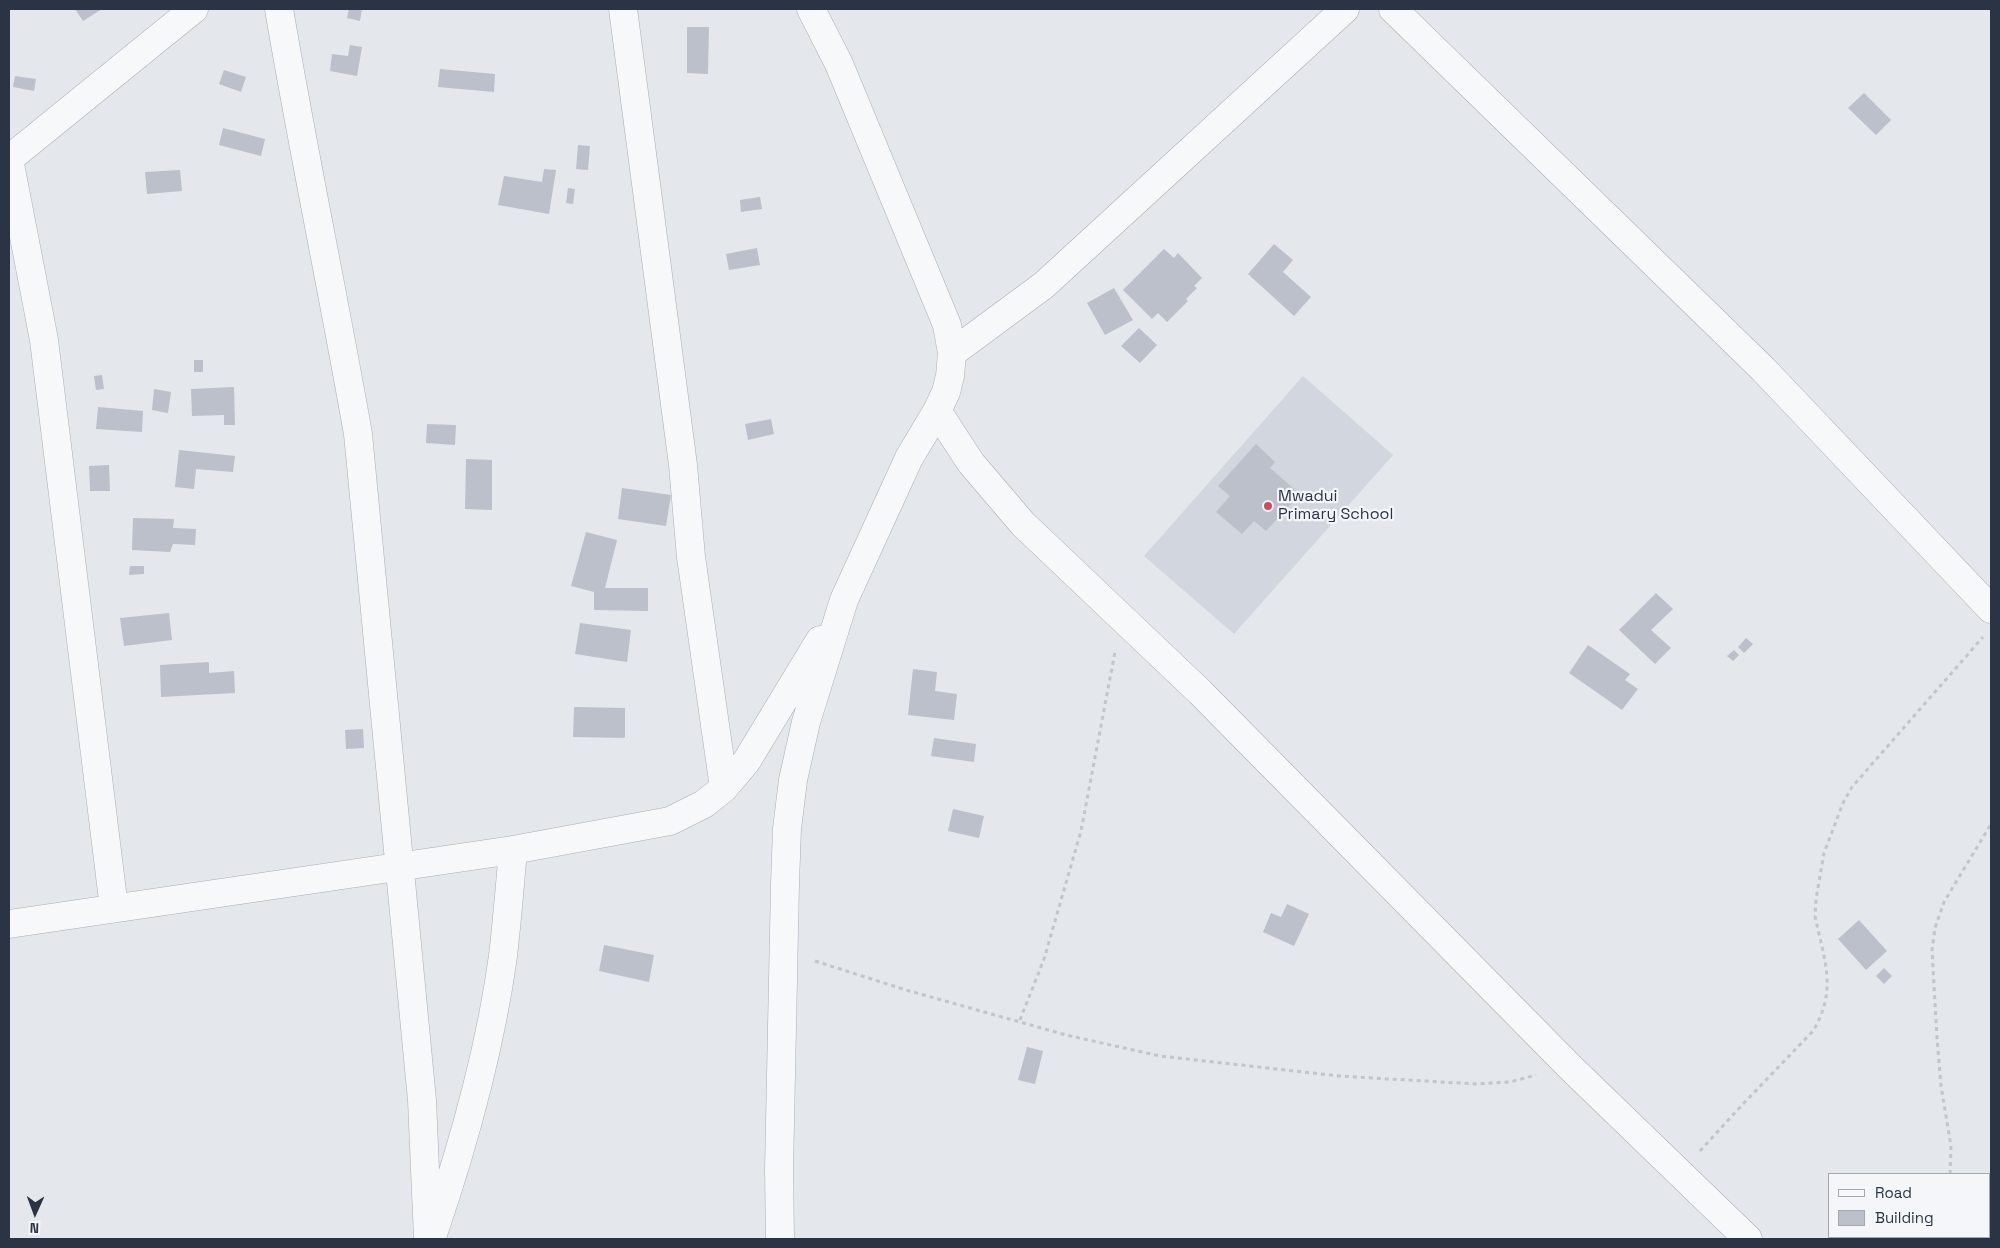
<!DOCTYPE html>
<style>
body{margin:0}
#map{position:relative;width:2000px;height:1248px;overflow:hidden;background:#e4e7ec;font-family:"Space Grotesk",sans-serif}
canvas{display:block}
.frame{position:absolute;inset:0;border:10px solid #2b3445;pointer-events:none}
.legend{position:absolute;left:1828px;top:1173px;width:162px;height:65px;box-sizing:border-box;background:#f4f6f9;border:1px solid #a4a8b1;margin:0;padding:6px 9px;list-style:none;font-size:15px;color:#2b3445}
.legend li{display:flex;align-items:center;gap:10px;height:25px}
.legend b{width:25px;border:1px solid #a4a8b1}
.north{position:absolute;left:10px;top:1188px;width:50px;height:50px;-webkit-text-stroke:4px #f4f6f9;paint-order:stroke;rotate:182deg;font-size:14px;font-weight:700;line-height:20px;text-align:center;color:#2b3445}
.north::after{content:'';display:block;margin:auto;width:18px;height:22px;background:#2b3445;clip-path:polygon(50% 0,100% 100%,50% 72%,0 100%)}
</style>
<div id="map">
<canvas width="2000" height="1248"></canvas>
<div class="frame"></div>
<ul class="legend">
<li><b style="height:6px;background:#f7f8fa"></b>Road</li>
<li><b style="height:14px;background:#bbc0ca"></b>Building</li>
</ul>
<div class="north">N</div>
</div>
<script>
const c = document.querySelector('canvas').getContext('2d');
c.lineJoin = 'round';
function fillPath(path, color) { c.fillStyle = color; c.fill(path, 'evenodd'); }
function stroke(path, color, width, dash) { c.strokeStyle = color; c.lineWidth = width; c.lineCap = dash ? 'butt' : 'round'; c.setLineDash(dash || []); c.stroke(path); }
function write(font, color, halo, rows, align = 'center') {
  c.font = font + ' "Space Grotesk",sans-serif'; c.lineWidth = 4.5; c.setLineDash([]); c.textBaseline = 'middle'; c.strokeStyle = halo; c.fillStyle = color; for (const [text, x, y, turn = 0] of rows) {
    c.save(); c.translate(x, y); c.rotate((+turn || 0) * Math.PI / 180); c.textAlign = isNaN(turn) ? turn : align; if (halo) c.strokeText(text, 0, 0); c.fillText(text, 0, 0); c.restore();
  }
}
fillPath(new Path2D(`
 M1303,376L1393,455L1234,634L1144,556Z`), '#d2d6de');
fillPath(new Path2D(`
 M75,9H102L83,21Z
 M349,9H362L360,21L347,18Z
 M687,27H709L708,74L687,73Z
 M350,45L362,47L357,76L330,71L332,54L348,56Z
 M440,69L495,74L494,92L438,87Z
 M224,70L246,77L241,92L219,84Z
 M15,76L36,79L34,91L13,87Z
 M1864,93L1891,120L1876,135L1848,108Z
 M223,128L265,139L261,156L219,145Z
 M578,145L590,146L588,170L576,169Z
 M544,169L556,170L549,214L498,205L504,176L542,182Z
 M180,170L182,191L147,194L145,172Z
 M568,188L575,189L573,204L566,203Z
 M760,197L762,209L741,212L740,200Z
 M1274,244L1293,260L1283,272L1311,297L1294,316L1248,274Z
 M757,248L760,265L729,270L726,254Z
 M1164,249L1174,258L1178,253L1202,278L1194,286L1197,288L1186,299L1188,301L1167,322L1158,313L1152,319L1123,290Z
 M1114,288L1133,320L1105,335L1087,303Z
 M1139,328L1157,345L1140,363L1121,346Z
 M194,360H203V372H194Z
 M102,375L104,389L96,390L94,376Z
 M234,387L235,425H224V415L192,416L191,389Z
 M154,389L171,392L168,413L152,410Z
 M98,407L143,411L142,432L96,429Z
 M771,419L774,434L748,440L745,424Z
 M427,424L456,425L455,445L426,443Z
 M1256,444L1275,462L1270,468L1300,494L1266,531L1254,521L1242,534L1216,512L1230,496L1218,486Z
 M179,450L235,456L233,472L196,469L194,489L175,487Z
 M466,459L492,460V510L465,509Z
 M109,465L110,491H90L89,466Z
 M622,488L671,495L666,526L618,519Z
 M133,518L174,519L173,528L196,529L195,545L173,544L170,552L132,550Z
 M586,532L617,540L605,588H648V611L594,610V592L571,586Z
 M130,566H144V574L129,575Z
 M1656,593L1673,609L1651,630L1671,648L1655,664L1619,630Z
 M169,613L172,640L124,646L120,618Z
 M580,623L631,630L627,662L575,654Z
 M1746,638L1753,644L1744,653L1738,647Z
 M1588,645L1630,674L1625,680L1638,689L1622,710L1569,673Z
 M1734,650L1739,655L1733,661L1727,656Z
 M209,662V673L234,671L235,693L161,697L160,665Z
 M913,669L937,672L935,691L957,694L954,720L908,715Z
 M574,707L625,708V738L573,737Z
 M363,729L364,748L346,749L345,730Z
 M934,738L976,744L974,762L931,756Z
 M953,809L984,816L979,838L948,831Z
 M1287,904L1309,914L1294,946L1263,932L1271,913L1281,917Z
 M1859,920L1887,951L1866,970L1838,939Z
 M604,945L654,955L649,982L599,971Z
 M1884,968L1892,976L1884,984L1876,976Z
 M1027,1047L1043,1051L1035,1084L1018,1080Z`), '#bbc0ca');
const minor = new Path2D(`
 M279,9C303,151 333,292 358,434L422,1100L428,1239
 M623,9L683,465L691,557L724,788
 M1393,9L1763,369L1991,609
 M952,353L1044,285L1345,9
 M937,411L971,463L1023,524L1200,692L1570,1067L1748,1239
 M114,908L44,340L9,159L194,9
 M9,924L513,850L670,821L704,804L724,788L746,762L820,640
 M433,1234C464,1143 490,1051 503,956C507,921 510,885 513,850
 M780,1239L779,1170L785,884L787,829L793,780L806,722L844,600L909,458L937,411L946,392L950,376L952,353L947,325L839,64L811,9`);
stroke(minor, '#a9aeb7', 29);
stroke(new Path2D(`
 M815,961L906,990L1066,1035L1160,1056L1339,1076L1476,1084L1510,1082L1536,1075
 M1020,1020L1044,959L1081,831L1115,652
 M1700,1151L1743,1104L1813,1031C1838,989 1824,960 1815,916L1816,899L1824,853L1843,803L1852,787L1983,637
 M1950,1174L1951,1146L1941,1086L1937,1038L1932,950L1935,928L1944,902L1991,824
 M1945,1239V1237`), '#c2c5cb', 3, [4, 4]);
stroke(minor, '#f7f8fa', 28);
for (const [x, y, r, color] of [
 [1268,506,5,"#d1495b"]
]) { const dot = new Path2D(); dot.arc(x, y, r, 0, 2 * Math.PI); c.fillStyle = color; c.fill(dot); stroke(dot, '#f4f6f9', 2); }
write('16px', '#2b3445', '#f4f6f9', [
 ["Mwadui",1278,497],
 ["Primary School",1278,515]
], 'left');
</script>
